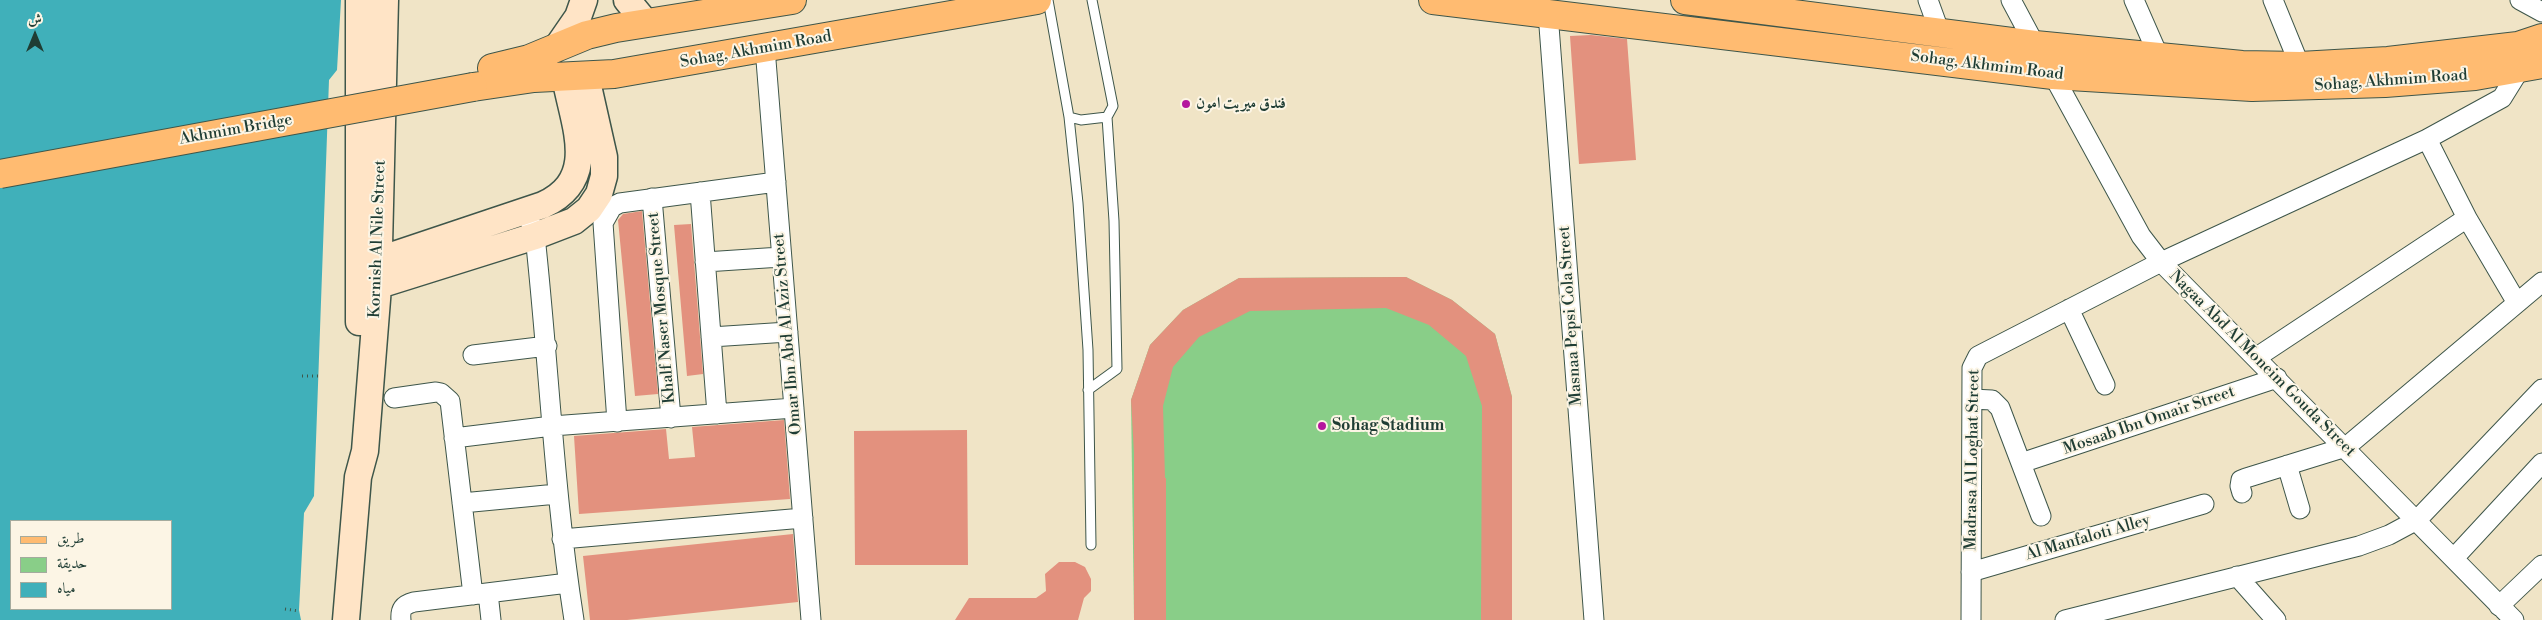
<!DOCTYPE html>
<meta charset="utf-8">
<style>
body{margin:0}
#map{position:relative;width:2542px;height:620px;overflow:hidden;background:#f0e4c6;font-family:"Libre Bodoni",Amiri,serif}
canvas{display:block}
.legend{position:absolute;left:10px;top:520px;width:162px;height:90px;box-sizing:border-box;background:#fcf5e5;border:1px solid #a4ab9e;margin:0;padding:6px 9px;list-style:none;font-size:15px;color:#1f3d34}
.legend li{display:flex;align-items:center;gap:10px;height:25px}
.legend b{width:25px;border:1px solid #a4ab9e}
.north{position:absolute;left:10px;top:10px;width:50px;height:50px;-webkit-text-stroke:4px #fcf5e5;paint-order:stroke;rotate:0deg;font-size:14px;font-weight:700;line-height:20px;text-align:center;color:#1f3d34}
.north::after{content:'';display:block;margin:auto;width:18px;height:22px;background:#1f3d34;clip-path:polygon(50% 0,100% 100%,50% 72%,0 100%)}
</style>
<div id="map">
<canvas width="2542" height="620"></canvas>
<ul class="legend">
<li><b style="height:6px;background:#ffbb71"></b>طريق</li>
<li><b style="height:14px;background:#89ce88"></b>حديقة</li>
<li><b style="height:14px;background:#40b0ba"></b>مياه</li>
</ul>
<div class="north">ش</div>
</div>
<script>
const c = document.querySelector('canvas').getContext('2d');
c.lineJoin = 'round';
function fillPath(path, color) { c.fillStyle = color; c.fill(path, 'evenodd'); }
function stroke(path, color, width, dash) { c.strokeStyle = color; c.lineWidth = width; c.lineCap = dash ? 'butt' : 'round'; c.setLineDash(dash || []); c.stroke(path); }
function write(font, color, halo, rows, align = 'center') {
  c.font = font + ' "Libre Bodoni",Amiri,serif'; c.lineWidth = 4; c.setLineDash([]); c.textBaseline = 'middle'; c.strokeStyle = halo; c.fillStyle = color; for (const [text, x, y, turn = 0] of rows) {
    c.save(); c.translate(x, y); c.rotate((+turn || 0) * Math.PI / 180); c.textAlign = isNaN(turn) ? turn : align; if (halo) c.strokeText(text, 0, 0); c.fillText(text, 0, 0); c.restore();
  }
}
fillPath(new Path2D(`
 M1406,277L1452,300L1495,334L1512,397V620H1134L1131,400L1150,345L1183,310L1239,278Z`), '#89ce88');
fillPath(new Path2D(`
 M0,0H341L337,70L329,80L314,496L304,513L299,610L301,620H0ZM11,521H171V609H11Z`), '#40b0ba');
fillPath(new Path2D(`
 M1591,35L1627,39L1636,160L1579,164L1570,36Z
 M642,211L658,394L635,396L618,220L623,214Z
 M691,224L703,374L687,376L674,225Z
 M1406,277L1452,300L1495,334L1512,397V620H1481L1482,406L1466,356L1429,325L1386,308L1250,311L1199,337L1173,367L1163,406L1165,478H1166V620H1134V453L1131,400L1150,345L1183,310L1239,278Z
 M784,420L790,499L579,514L574,436L666,429L669,459L695,457L692,427Z
 M967,430L968,565H855L854,431Z
 M793,534L798,602L627,620H590L583,556Z
 M1059,562H1075L1085,567L1091,579V591L1084,598L1078,620H955L969,598H1036L1046,591L1045,574Z`), '#e3917e');
const lane = new Path2D(`
 M1048,0L1069,117L1081,120L1107,117L1113,106L1092,0
 M1069,117L1078,203L1088,350L1091,545
 M1088,390L1117,369L1114,221L1107,117`);
const street = new Path2D(`
 M1928,0L1940,33
 M2011,0L2035,45
 M2134,0L2159,57
 M2273,0L2300,66
 M2520,0L2542,12
 M1548,13L1594,620
 M765,48L811,620
 M2053,75L2141,236L2161,262L2514,620
 M700,192L717,414
 M652,198L671,418
 M2467,218L2427,139L2502,98L2520,69
 M531,224L535,236C549,364 554,493 574,620
 M705,262L781,257
 M2069,309L2105,385
 M711,337L788,332
 M473,355L547,346
 M2257,357L2467,218L2517,303
 M394,398L436,392L441,393L450,401L473,595
 M1972,399L1992,400L2000,408L2041,516
 M617,422L603,223L612,207L620,203L776,182
 M454,438L552,426L794,408
 M2021,463L2277,378
 M2287,465L2300,509
 M2242,493L2240,486L2241,480L2246,478L2346,447L2542,282
 M462,503L557,494
 M562,539L803,518
 M2454,558L2542,463
 M1971,572L2204,504
 M2237,576L2276,620
 M488,593L491,620
 M2499,606L2542,565
 M401,620C400,609 403,605 414,602L568,583
 M1971,620L1972,368L1978,356L2161,262L2427,139
 M2065,620L2359,546L2389,535L2417,520L2542,389`);
const secondary = new Path2D(`
 M627,0L646,23
 M558,46L578,17L584,0
 M364,265L543,205C600,179 574,126 565,77
 M363,290L535,236L574,221L589,209L599,194L604,176V157L586,77
 M359,322V0
 M346,620L358,477L365,451L378,287L385,0`);
const primary = new Path2D(`
 M1433,0L2053,75L2252,87L2385,83L2475,76L2542,64
 M1685,0L2035,45L2242,65L2300,66L2388,61L2518,46L2542,38
 M492,68L529,59L587,35L616,28L792,0
 M473,87L534,78L614,74L1037,0`);
stroke(lane, '#3e564a', 11);
stroke(street, '#3e564a', 21);
stroke(secondary, '#3e564a', 29);
stroke(primary, '#3e564a', 30);
stroke(new Path2D(`
 M302,376H318
 M285,609L299,611`), '#3e564a', 3, [1, 4]);
stroke(lane, '#fff', 9);
stroke(street, '#fff', 19);
stroke(secondary, '#ffe4c6', 26);
stroke(primary, '#ffbb71', 28);
const primaryBridge = new Path2D(`
 M0,174L473,87`);
stroke(primaryBridge, '#3e564a', 30, []);
stroke(primaryBridge, '#ffbb71', 28);
for (const [x, y, r, color] of [
 [1186,104,5,"#b5179e"],
 [1322,426,5,"#b5179e"]
]) { const dot = new Path2D(); dot.arc(x, y, r, 0, 2 * Math.PI); c.fillStyle = color; c.fill(dot); stroke(dot, '#fcf5e5', 2); }
write('16px', '#1f3d34', '#fcf5e5', [
 ["Sohag, Akhmim Road",756,50,-10],
 ["Sohag, Akhmim Road",1987,66,7],
 ["Sohag, Akhmim Road",2391,81,-4],
 ["Akhmim Bridge",236,130,-10],
 ["Kornish Al Nile Street",378,239,-88],
 ["Khalf Naser Mosque Street",662,308,-95],
 ["Masnaa Pepsi Cola Street",1571,316,-94],
 ["Omar Ibn Abd Al Aziz Street",788,334,-95],
 ["Nagaa Abd Al Moneim Gouda Street",2262,364,45],
 ["Mosaab Ibn Omair Street",2149,421,-19],
 ["Madrasa Al Loghat Street",1973,460,-89],
 ["Al Manfaloti Alley",2088,538,-16]
]);
write('bold 16px', '#1f3d34', '#fcf5e5', [
 ["فندق ميريت امون",1196,104],
 ["Sohag Stadium",1332,426]
], 'left');
</script>
